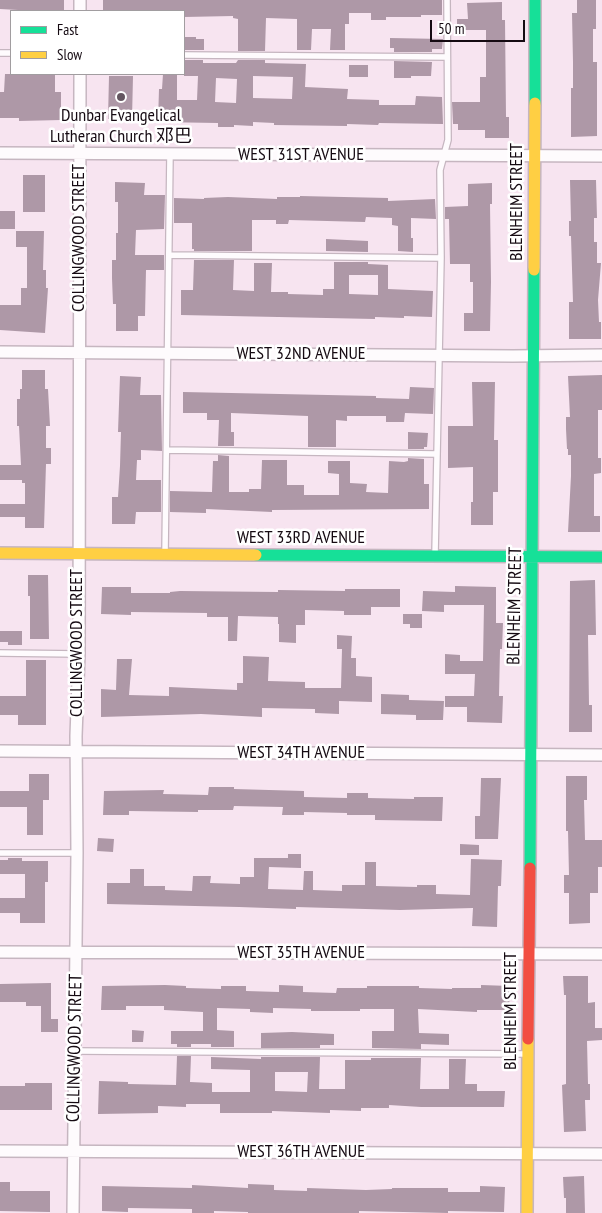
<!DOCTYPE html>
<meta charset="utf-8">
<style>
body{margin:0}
#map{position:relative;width:602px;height:1213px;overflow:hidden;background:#f7e4f0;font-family:"PT Sans Narrow",sans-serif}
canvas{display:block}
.legend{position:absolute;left:10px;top:10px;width:175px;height:65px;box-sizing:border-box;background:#fff;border:1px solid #a19da0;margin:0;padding:6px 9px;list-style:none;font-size:15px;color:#150a12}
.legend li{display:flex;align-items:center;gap:10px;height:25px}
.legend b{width:25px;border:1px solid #a19da0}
.scale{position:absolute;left:430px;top:20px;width:95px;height:22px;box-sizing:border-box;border:2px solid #150a12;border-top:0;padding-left:6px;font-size:15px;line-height:18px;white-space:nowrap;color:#150a12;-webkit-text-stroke:4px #fff;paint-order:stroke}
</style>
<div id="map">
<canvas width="602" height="1213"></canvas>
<ul class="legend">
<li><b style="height:6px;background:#16e098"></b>Fast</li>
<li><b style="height:6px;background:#ffcf43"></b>Slow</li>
</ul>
<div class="scale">50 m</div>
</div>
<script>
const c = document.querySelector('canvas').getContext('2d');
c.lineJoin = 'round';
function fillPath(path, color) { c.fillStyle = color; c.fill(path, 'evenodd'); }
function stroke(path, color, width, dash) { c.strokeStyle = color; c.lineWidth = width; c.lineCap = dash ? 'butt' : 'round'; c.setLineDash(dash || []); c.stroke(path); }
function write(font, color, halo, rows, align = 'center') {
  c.font = font + ' "PT Sans Narrow","Noto Sans SC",sans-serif'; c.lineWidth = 5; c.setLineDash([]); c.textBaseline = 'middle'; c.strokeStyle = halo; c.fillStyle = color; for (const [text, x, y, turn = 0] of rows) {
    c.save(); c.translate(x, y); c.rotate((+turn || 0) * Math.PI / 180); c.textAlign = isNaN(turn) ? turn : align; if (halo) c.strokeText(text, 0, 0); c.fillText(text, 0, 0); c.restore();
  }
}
fillPath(new Path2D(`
 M0,0H64V11H18V10L0,9Z
 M103,0H442V15H421V17H386V20H371V13H349V24H345V50H330L331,29H312L311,50H297V19L266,18L265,51H238V19L233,18V16L184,17V11H103Z
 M577,0H596V29H593V62H597V136L571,137V88H573V62L572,13H577Z
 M502,2V20H505L506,117H509V138H485V130H458V124H453L452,102H480V77H486V30H457V19H468L467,3Z
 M184,37H196V39H204V50H184Z
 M390,38L443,39L442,49H432V52H394V48H390Z
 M184,60H203V63H236L238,60H265V63L306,64L305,87L348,89L347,99L379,100V105H415L416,96L442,97L443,124L379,123L378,125L347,124V126L274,125V123L253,122V126L234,125V127H218V123L158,122L159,89H162L163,74H177V100H197L198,76H184ZM253,76L293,77L292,99L253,98ZM216,78L237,79L236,103L215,102Z
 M394,61L432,62L431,76H411V78H394Z
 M349,65H368V77H349Z
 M5,74H55V92H61V120L19,121V118H0V92H4Z
 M109,76H133L132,119H108Z
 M23,175H45V212H23Z
 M570,180H596L597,218H594V242H597V263H601L598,300L599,322H601V339H569V302H573L571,236H569V221H571Z
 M115,182L145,183L144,195H165L164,229L136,230L135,255H164V270H146L145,316H138V331H116V304H113L112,278V260H116V233H118V202H115Z
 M492,183V204H490L491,282L490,331H464V313H473V282H470V264H450L449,219H445V207L468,206V184Z
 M300,196L388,198V201L435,199L436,219L411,218V238H413V252L398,251V226L392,225V218L366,217L365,222L289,220L288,224H276V220H252V251H194V249H192V223H174V198L204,199V198L228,197L277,199V197H300Z
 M0,211H15V229H0Z
 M16,231H44L43,270H46V288H48L45,333L0,330V305H21V288H27V247H16Z
 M326,239L368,241V252L326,251Z
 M194,260H234L233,290L254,291V263H272L271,292H288V294L323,295V289H334V262H368V264L388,265V289L433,291L432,317L404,316V318L375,317V319L181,315V290H193ZM349,275H378V295L349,294Z
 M22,370H45V389H48L50,426H46V448H51V464H46L44,528H25V517H0V504H25V483H22V480H0V465H21L19,426H17V399H20V389H22Z
 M602,375V410H598V458H601V473L594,474V516H600V532H568L571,476V455H568V449H567L566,429V417H570L568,376Z
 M120,376L141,377L140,395H161L162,451L141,450V460H137L136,480H161V512H136L135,524H112V497H118L120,466L121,432H118Z
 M472,382H495L494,440H498V492H493V525H471V502H473V467L448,468V426H473Z
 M410,387L434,388L433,414L405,413L404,422H386V416H347V421L336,420V447H308V416L231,413V432H234V446H218L219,420H207V413H183V392L376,396V398L409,399Z
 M408,432L428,433L427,447H424V449H408Z
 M218,455L229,456V492H249V489H261L262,460H287V485H304V495H339V474L328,473V461H350V483L367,484L366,492L388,493L389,461L404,462L408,461V458L424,459V484H429V509L272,510V512L206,509V513L170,512V491L212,492L213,461H218Z
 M28,575H48L49,639H30V596H28Z
 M595,580L596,635H588L589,705H592V732H569L570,581Z
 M455,586L496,587V623H503L502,649H500L499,696H503L502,723L467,722V707H445V696H474L475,674H445V654L460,655V661H483L484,605H444V612L422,611L423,591L455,592Z
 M102,587H131V593H170V592L180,591L278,592V590L345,591V589H400V607H371V615H344V611L305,610V625H296V643L279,642V624H278V617L238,616L237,641H228V617H207V613L131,612V615L101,614Z
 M403,614H422V628H410V624H403Z
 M0,631H22V645H8V642H0Z
 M337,635L352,636L351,658H356V676L372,677V702L339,701V714L315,713V709L262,708V717L201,714L101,717V689L116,690L117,659H132L129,695L169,696V687L237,690V683H243V656L269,657L268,681L305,682V688H341L342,649H337Z
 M26,660H46V725H18V715H0V696H26Z
 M381,694L409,695V700L444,701L443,720H416V715L381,714Z
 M29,774H49V800H43V835H27V807H0V791H29Z
 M566,776H587V800H584L585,840H602V867H598V893H590V923L569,924V893H564V875H569L568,831H566Z
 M481,778H501L498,839H475V816H480Z
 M209,787H234V789L304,791V797L347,798V793H368V798L414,799V797H443L442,821L375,820V815H347V813L304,812V815H282L283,807L234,806L233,810H198V812L129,811V815H103L104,791L164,790L163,794L208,795Z
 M98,838L114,839L113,852L97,851Z
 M460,844L479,845V855H460Z
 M288,854H301V868L269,867L268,889L303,890L304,871H313V890L342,891V885H365V862H376V886L417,887V885H436V894L470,895L471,859L502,860L501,886H498L497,927L472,926L473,908L400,910L296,907V909L239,907L107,904V883H130V869H144V886H165V890L192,891L193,876H211L210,883L240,884V877H254V858H288Z
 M8,858H22V861H48V882H45V923H20V913H0V898H25V874H0V860H8Z
 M563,976H588V1003L595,1002V1028H602V1040L587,1041L588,1084H590V1100H585L586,1131L564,1132L562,1085L566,1084V995H564Z
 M51,983V1019H58V1032H41V1006H26V1002H0V984Z
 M165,985L186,986V988L221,989V986H246V991L279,992V985L303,986V992L336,993L337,988H367V986H419V988L452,989V988H481V985L510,986L509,1010H477V1012L418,1009L419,1033L449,1034V1045L421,1044V1049L372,1048V1031H394V1009H360V1011H311V1009L273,1008V1013L250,1012V1009L217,1008V1030L234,1031V1047H211V1044H191V1047H177V1044H171V1031H203V1012L164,1010V1006H126V1010H101L102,986Z
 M132,1030L144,1031L143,1042H132Z
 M292,1032L334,1034V1045H320V1048H261V1033Z
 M177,1056H191L190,1082L212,1083V1092H250V1070L211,1069V1057L261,1059V1057H320L319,1089H345V1060H371V1058H421L420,1089H449V1059H466L465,1084H477V1091H505L504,1107H421L389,1105V1108H361V1111L330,1110V1113L272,1111V1113H220V1104H186V1107L158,1106V1113L98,1114L99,1081L128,1082V1084L176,1085ZM275,1072H308L307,1092L275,1091Z
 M25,1083H52V1110H0V1086H25Z
 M584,1176L585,1213H566V1198H564L563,1177Z
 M0,1182H10V1191H50V1212L0,1211Z
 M248,1184L274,1185V1190L307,1191V1188L366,1190L392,1189V1188H448V1192H480V1186L505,1187L504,1212L448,1211V1213L359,1211V1213H248V1212L214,1211V1213H192V1209L128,1208V1212L102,1211V1186L192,1188V1185L248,1188Z`), '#ae98a7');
const lane = new Path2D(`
 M0,53H11
 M184,55L447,57
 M169,255L441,258
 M167,450L436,454
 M165,553L170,154
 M435,554L441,258L440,170L448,140L447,0
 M0,653L79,654
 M0,853H77
 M76,1051L526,1054`);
const street = new Path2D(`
 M80,11V0
 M0,153L602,156
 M0,352L513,356L602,355
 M0,751L602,755
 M0,952L602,954
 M0,1151L602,1154
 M73,1213L77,853L76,736L79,654L80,74`);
const fast = new Path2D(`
 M535,103V0
 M256,555L602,557
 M530,868L534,270`);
const slow = new Path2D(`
 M534,270L535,103
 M0,553L256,555
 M527,1213L528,1039`);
const jam = new Path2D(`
 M528,1039L530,868`);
stroke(lane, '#c6b6c0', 8);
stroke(street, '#c6b6c0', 14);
stroke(fast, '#c6b6c0', 14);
stroke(slow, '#c6b6c0', 14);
stroke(jam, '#c6b6c0', 14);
stroke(lane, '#fefbfd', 5.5);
stroke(street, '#fefbfd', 11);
stroke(fast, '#16e098', 11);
stroke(slow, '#ffcf43', 11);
stroke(jam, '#f24e42', 11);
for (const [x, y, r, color] of [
 [121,97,5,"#645660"]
]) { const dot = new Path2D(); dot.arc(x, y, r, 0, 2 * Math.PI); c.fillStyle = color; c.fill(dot); stroke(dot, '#fff', 2); }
write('18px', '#150a12', '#fff', [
 ["Dunbar Evangelical",121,116],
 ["Lutheran Church 邓巴",121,137]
]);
write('18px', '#150a12', '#fff', [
 ["WEST 31ST AVENUE",301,155],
 ["BLENHEIM STREET",517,202,-90],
 ["COLLINGWOOD STREET",79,238,-90],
 ["WEST 32ND AVENUE",301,354],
 ["WEST 33RD AVENUE",301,538],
 ["BLENHEIM STREET",515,606,-89],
 ["COLLINGWOOD STREET",77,643,-90],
 ["WEST 34TH AVENUE",301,753],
 ["WEST 35TH AVENUE",301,953],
 ["BLENHEIM STREET",511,1011,-90],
 ["COLLINGWOOD STREET",75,1048,-89],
 ["WEST 36TH AVENUE",301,1152]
]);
</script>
